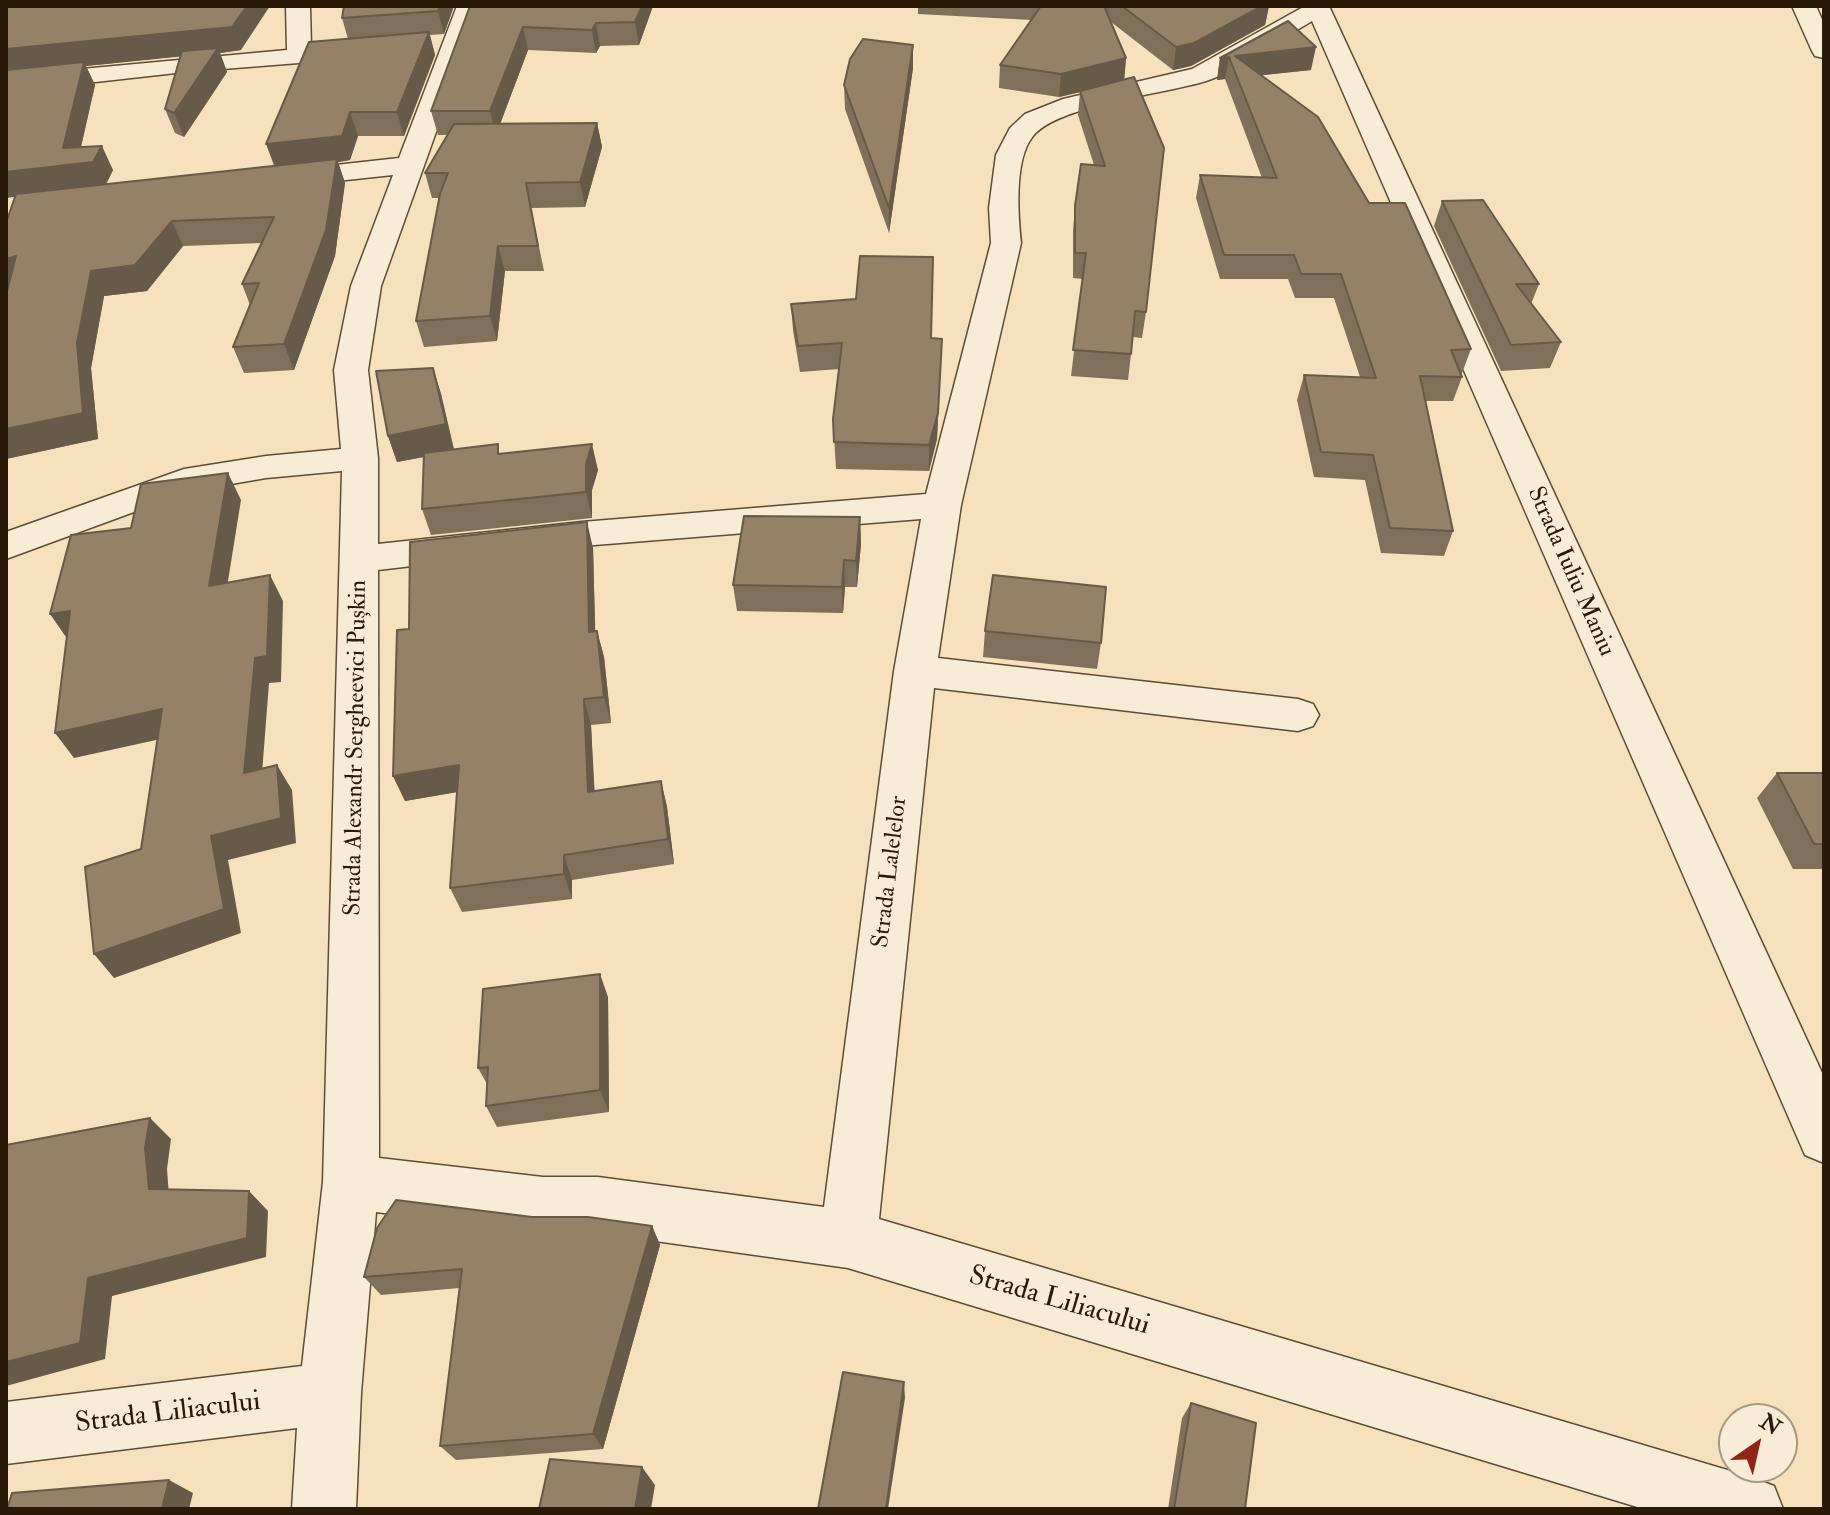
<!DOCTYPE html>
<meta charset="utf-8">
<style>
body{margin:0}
#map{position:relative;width:1830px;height:1515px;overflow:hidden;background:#f5e1be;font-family:"IM FELL Double Pica",serif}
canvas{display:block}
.frame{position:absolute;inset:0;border:8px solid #2c1a08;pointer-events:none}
.north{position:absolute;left:1718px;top:1403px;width:80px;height:80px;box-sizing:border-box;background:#f8ecd5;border:2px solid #a69883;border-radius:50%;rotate:34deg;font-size:22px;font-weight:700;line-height:32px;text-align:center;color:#2c1a08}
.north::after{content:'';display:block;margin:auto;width:28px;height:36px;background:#8f2418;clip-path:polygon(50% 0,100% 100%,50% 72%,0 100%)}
</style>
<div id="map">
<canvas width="1830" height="1515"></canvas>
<div class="frame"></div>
<div class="north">N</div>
</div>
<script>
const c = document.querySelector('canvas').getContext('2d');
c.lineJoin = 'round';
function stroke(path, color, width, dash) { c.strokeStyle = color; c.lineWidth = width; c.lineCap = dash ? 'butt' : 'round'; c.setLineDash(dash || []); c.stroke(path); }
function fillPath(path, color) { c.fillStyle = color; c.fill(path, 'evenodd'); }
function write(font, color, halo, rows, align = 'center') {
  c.font = font + ' "IM FELL Double Pica",serif'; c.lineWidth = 8; c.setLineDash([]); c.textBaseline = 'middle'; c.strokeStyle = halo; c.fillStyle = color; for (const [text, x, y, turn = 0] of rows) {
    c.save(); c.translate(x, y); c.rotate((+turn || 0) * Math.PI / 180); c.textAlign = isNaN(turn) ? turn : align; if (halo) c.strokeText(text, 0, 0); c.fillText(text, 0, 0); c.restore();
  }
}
const minor = new Path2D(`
 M286,6H310L311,48L362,44L371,46L374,51L371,56L362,58L185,72L6,92V76L287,50Z
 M457,6H481L381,286L368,370L378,458V544L582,522L926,494L991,243L989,208L996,155L1010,128L1025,114L1063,99L1192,69L1305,6H1329L1824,1077V1163L1805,1155L1312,21C1283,38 1235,72 1206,81C1165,94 1058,105 1033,136C1014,159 1018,215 1021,243L961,505L938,658L1298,699L1313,704L1319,715L1313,726L1298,731L934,688L879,1219L1751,1477L1774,1486L1783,1509H1644L848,1268L598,1233H543L376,1212L361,1393L356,1509H292L297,1428L6,1464V1402L302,1366L323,1182L342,471L266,478L191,491L6,559V532L184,469L266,456L341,449L334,370L351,286L393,175L281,187L271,185L267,179L271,173L281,171L399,158ZM921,519L894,671L824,1207L598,1177H543L379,1158L378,570L582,546Z
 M1792,6H1816L1824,24V58L1815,56L1812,51Z`);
stroke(minor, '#5e4c36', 3);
fillPath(minor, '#f8ecd5');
fillPath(new Path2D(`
 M6,6L241,50L220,53L227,72L184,137L175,133L165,109L181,56L86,66L95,85L81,147L113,170L106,184L274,166L348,39L342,18L454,6L444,34L430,35L435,55L404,136H358L350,160L338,162L345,183L335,256L294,370L244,373L233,347L250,305L242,284L262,243L183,246L147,291L104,296L91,368L98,439L6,459V295L8,288H6V223L15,197Z
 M470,6H653L639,45L600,46L596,53L528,50L500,124L597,123L602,147L585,207L531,208L544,271H505L497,341L424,347L416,321L439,198H432L425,173L448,135H438L431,111Z
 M918,6H1273H1269L1265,25L1191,66L1173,70L1111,22L1126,58L1124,80L1146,312L1142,338L1133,337L1128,380L1071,376L1083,279L1073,278V231L1075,206L1094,165L1078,115L1080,92L1059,97L999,88L1000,65L1032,20L918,14Z
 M1288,21L1311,70L1261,75L1369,203L1471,349L1462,373H1461L1462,377L1453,401H1426L1453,531L1444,556L1381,553L1365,480L1314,477L1297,400L1304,375L1360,377L1334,298H1295L1288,279H1220L1196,198L1200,175L1262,178L1225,79L1217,80L1220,58Z
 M913,45V68L889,233L845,109L844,85Z
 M1442,201L1539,284L1531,304L1561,342L1550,368L1501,371L1434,226Z
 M791,304L931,338L942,339L937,439L929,471L836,469L833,419L839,369L800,372L793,330Z
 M433,368L441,394L454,449L501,453L598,470L592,490V518L431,535L422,509L424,457L397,462L388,436Z
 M860,517L861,544L857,587H845L843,613L737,611L733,585Z
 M593,548L595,631H597L604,657L611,723L591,725L594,792L661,781L667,807L674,864L572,880V899L462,912L450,888L457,792L405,801L393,776L409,629Z
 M985,631L1101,643L1097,669L983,657Z
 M1777,773H1824V869H1793L1757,798Z
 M608,997L609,1112L497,1127L486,1106L487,1084L478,1068Z
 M532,1217L652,1226L660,1245L603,1449L456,1460L440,1446L459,1288L381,1295L364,1277Z
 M1191,1403L1245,1509H1168L1182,1418Z`), '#806f59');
fillPath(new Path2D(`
 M247,6H270L241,50L220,53L227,72L184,137L174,113L215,53L86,66L95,85L77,164L102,146L113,170L105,186L6,198V49Z
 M440,6H454L444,34L438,11Z
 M642,6H653L639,45L635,22Z
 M1262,6H1269L1265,25L1191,66L1173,70L1176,47Z
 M596,23L600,46L596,53L592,30Z
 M523,27L528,50L496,135L490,111Z
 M429,32L435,55L404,136L397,112Z
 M913,45V68L889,233V208Z
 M1316,47L1311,70L1237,78L1235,56Z
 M1229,57L1225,79L1217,80L1220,58Z
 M1126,58L1124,82L1059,97L1061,74Z
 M350,112L358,136L350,160L338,162L345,183L335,256L294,370L284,344L275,168L266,144Z
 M597,123L602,147L585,207L580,182Z
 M172,221L183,246L147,291L104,296L91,368L98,439L6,459V429L91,271Z
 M498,246L505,271L497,341L490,316Z
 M16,256L30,282L6,288V259Z
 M942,339L937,439L929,471V445Z
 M433,368L441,394L454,451L397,462L388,436Z
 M592,444L598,470L592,490V518L586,492V464Z
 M228,473L241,500L223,612L209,586Z
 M860,517L861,544L857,587L856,561Z
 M587,522L593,548L596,658L589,632Z
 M844,560L845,587L843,613L842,587Z
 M270,575L283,601L281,682L269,683L260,799L244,773L255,658Z
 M70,611L68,640L50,614Z
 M597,631L604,657L611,723L604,697Z
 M584,699L591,725L596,818L588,792Z
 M162,709L179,735L74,758L55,733Z
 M277,765L292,790L296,843L228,860L241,933L114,978L94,954L211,836Z
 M459,765L469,790L405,801L393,776Z
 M661,781L667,807L674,864L668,839Z
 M564,855L572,880V899L564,874Z
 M600,974L608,997L609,1112L600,1090Z
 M150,1118L171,1139L167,1169L170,1209L149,1189L145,1148Z
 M249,1191L268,1211L266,1257L112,1296L105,1359L6,1386V1362L88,1278Z
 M652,1226L660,1245L603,1449L593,1434Z
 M904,1382L905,1398L888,1509H886Z
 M642,1467L655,1485L651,1509H635Z
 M169,1480L193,1493L189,1509H162Z`), '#685a48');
const building = new Path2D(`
 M6,6H247L232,27L6,49Z
 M344,6H440L438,11L342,18Z
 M470,6H642L635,22L596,23L592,30L523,27L490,111H431Z
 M1041,6H1104L1126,58L1061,74L1000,65Z
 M1122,6H1262L1194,43L1176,47Z
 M1288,21L1316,47L1235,56L1318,117L1369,203H1405L1471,349L1451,350L1462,377L1420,376L1453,531L1390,528L1373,455L1321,452L1304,375L1376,378L1341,274H1301L1294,255H1224L1200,175L1277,178L1229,57L1220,58Z
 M429,32L397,112H350L342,136L266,144L309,42Z
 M863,39L913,45L889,208L844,85L850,59Z
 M218,48L174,113L165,109L182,51Z
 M84,62L63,148L102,146L93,162L6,172V70Z
 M1134,77L1164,148L1146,312L1135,311L1131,354L1073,350L1086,253H1075V206L1081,164L1105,166L1080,91Z
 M597,123L580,182L526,183L538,246H498L490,316L416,321L440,194L448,173H425L454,124Z
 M337,159L326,230L284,344L233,347L259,283L242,284L274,217L172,221L135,265L91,271L77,343L83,413L6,429V295L16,256L6,259V223L16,194Z
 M1483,200L1539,284H1516L1561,342L1511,345L1442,201Z
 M860,256L933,257L931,338L942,339L938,413L929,445L834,442L833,419L842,343L798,346L791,304L856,299Z
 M433,368L446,424L388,436L376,371Z
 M498,444V454L592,444L586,464V492L422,509L424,453Z
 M228,473L209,586L270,575L267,656L255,658L244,773L277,765L281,818L211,836L224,909L94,954L85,867L141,849L162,709L55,733L70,611L50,614L71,535L131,528L141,484Z
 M744,516L860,517L856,561L844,560L842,587L733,585Z
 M587,522L589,632L597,631L604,697L584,699L588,792L661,781L668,839L564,855V874L450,888L459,765L393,776L397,630L409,629L410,542Z
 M993,575L1106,587L1101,643L985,631Z
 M1777,773H1824V844H1814Z
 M600,974V1090L486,1106L488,1067L478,1068L483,989Z
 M150,1118L145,1148L149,1189L249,1191L247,1238L88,1278L80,1343L6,1362V1145Z
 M396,1200L532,1217H588L652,1226L593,1434L440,1446L462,1269L364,1277L377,1228Z
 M843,1372L904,1382L886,1509H818Z
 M1191,1403L1256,1423L1245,1509H1174Z
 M550,1459L642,1467L635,1509H539Z
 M169,1480L162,1509H7L12,1493Z`);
fillPath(building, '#958167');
stroke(building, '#685a48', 2);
write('24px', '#2c1a08', '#f8ecd5', [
 ["Strada Iuliu Maniu",1570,572,66],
 ["Strada Alexandr Sergheevici Pușkin",357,748,-89],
 ["Strada Lalelelor",891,872,-83]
]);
write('28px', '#2c1a08', '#f8ecd5', [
 ["Strada Liliacului",1059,1302,16],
 ["Strada Liliacului",168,1414,-7]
]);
</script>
